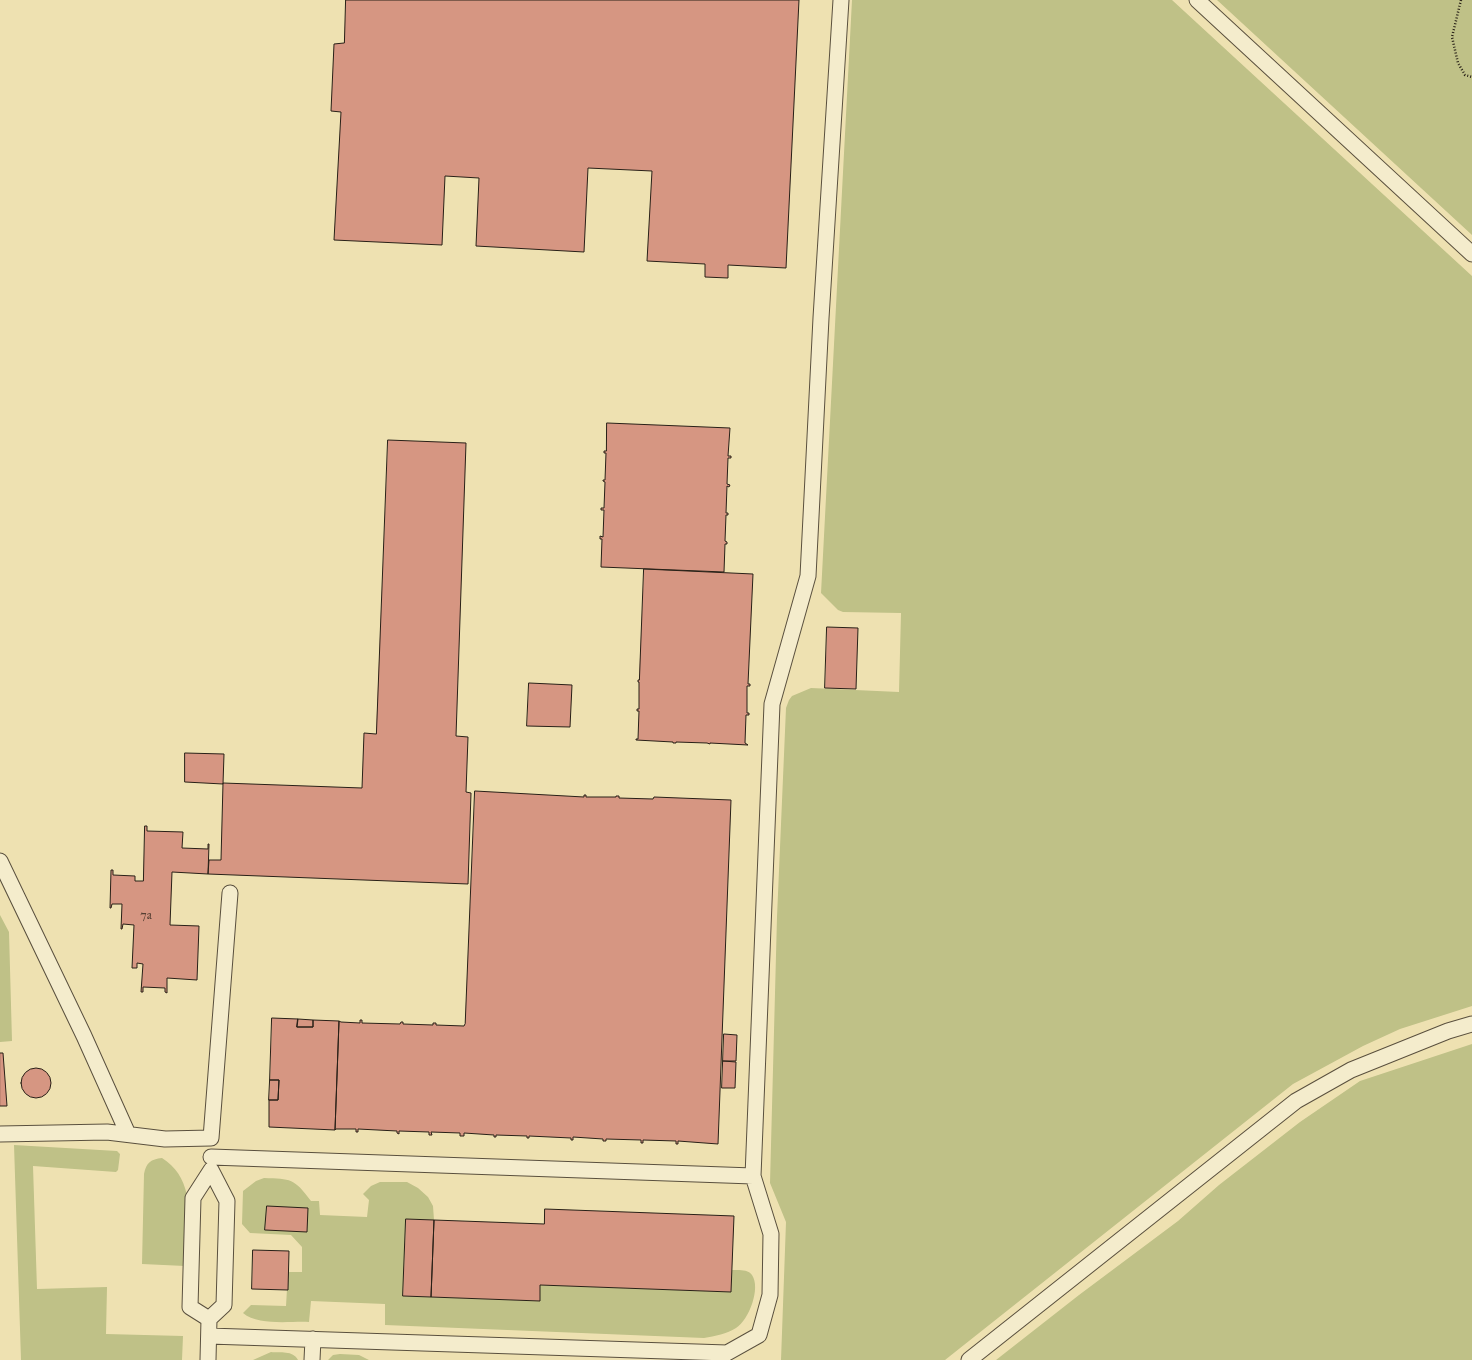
<!DOCTYPE html>
<style>
body{margin:0}
canvas{display:block;background:#eee1b1}
</style>
<canvas width="1472" height="1360"></canvas>
<script>
const c = document.querySelector('canvas').getContext('2d');
c.lineJoin = 'round';
function fillPath(path, color) { c.fillStyle = color; c.fill(path, 'evenodd'); }
function stroke(path, color, width, dash) { c.strokeStyle = color; c.lineWidth = width; c.lineCap = dash ? 'butt' : 'round'; c.setLineDash(dash || []); c.stroke(path); }
function write(font, color, halo, rows, align = 'center') {
  c.font = font + ' "IM FELL Great Primer",serif'; c.lineWidth = 3.5; c.setLineDash([]); c.textBaseline = 'middle'; c.strokeStyle = halo; c.fillStyle = color; for (const [text, x, y, turn = 0] of rows) {
    c.save(); c.translate(x, y); c.rotate((+turn || 0) * Math.PI / 180); c.textAlign = isNaN(turn) ? turn : align; if (halo) c.strokeText(text, 0, 0); c.fillText(text, 0, 0); c.restore();
  }
}
fillPath(new Path2D(`
 M852,0H1172L1472,276V1006L1400,1029L1363,1046L1293,1084L945,1360H781L786,1222L770,1183L777,917L786,708L789,700L792,696L811,688L899,692L901,613L843,612L838,610L821,593Z
 M1217,0H1472V235Z
 M0,915L9,932L12,1041L0,1042Z
 M1472,1044V1360H996L1079,1295L1178,1221L1219,1185L1300,1122L1360,1081Z
 M14,1145L117,1151L120,1154L118,1170L116,1172L33,1166L37,1289L107,1287L106,1334L183,1336L182,1360H21Z
 M162,1158C176,1167 183,1178 187,1195L185,1266L142,1264L144,1174C146,1163 151,1159 162,1158Z
 M264,1178C291,1179 294,1178 311,1201H319L320,1215L367,1217L369,1200L363,1194L371,1186L380,1182H407L418,1188L428,1197L433,1206L434,1220L406,1219L403,1296L540,1301V1285L731,1292L732,1270C738,1270 748,1269 752,1275C761,1288 749,1320 736,1328C727,1334 715,1336 704,1338L385,1325V1304L311,1301L309,1322C290,1321 258,1326 243,1313L251,1305L286,1306L288,1272H302V1247L291,1235L250,1233L242,1224L243,1191L256,1181Z
 M271,1352C280,1353 293,1350 298,1360H253Z
 M340,1354L359,1355L369,1360H328L333,1355Z`), '#bfc187');
const building = new Path2D(`
 M346,0H799L786,268L728,265V278L705,277V264L647,261L652,171L588,168L584,252L476,246L479,178L445,176L442,245L334,240L341,112L331,111L334,44L344,43Z
 M607,423L730,428L728,456H731V458H728L727,484L730,485L729,487L727,486L726,513H728V515H726L725,541L727,542V544H725L724,572L601,567L602,539H600V536L603,537L604,510H601V508H604L605,482L603,481V480H605L606,453H604V451H606Z
 M388,440L466,443L456,736L468,737L466,792L471,793L468,884L208,874L209,860H221L223,783L362,788L364,733L376,734Z
 M644,569L753,574L748,684H750V686H747V713H749V715H746L745,743L748,745L710,743V744L707,743L676,742V743H673V742L636,740V739H638L639,711H637V709H639V682H638V680H639Z
 M827,627L858,628L856,689L825,688Z
 M529,683L572,685L570,727L527,726Z
 M185,753L224,754L223,784L185,782Z
 M475,791L584,797V795H586V797H616V796H619V798L653,799L654,797L731,800L718,1144L678,1141V1144H676V1141L643,1140V1143H641V1140L606,1139V1141H603V1139L573,1137V1140H571V1138L529,1136V1138H527V1136L496,1135V1137H494V1135L464,1133V1136H460V1133L431,1132L432,1135H429V1132L399,1131V1134L397,1133V1131L358,1129V1132H356V1129H336L335,1130L339,1021L341,1022L360,1023V1020H362V1023L400,1024L401,1022H403V1024L433,1025V1023H436V1025L464,1026L465,1024Z
 M145,826H147V831L183,832L182,848L208,849V844H209L208,874L172,872L170,925L199,926L197,980L167,978V993L165,992V988L143,987V992H141L143,964L137,963V968H132L134,925L123,924L122,929H121L122,904H112L111,908H110L111,870H113V875L135,876V881H143Z
 M272,1018L298,1019L297,1027H313V1020L339,1021L335,1130L269,1127V1100H278L279,1080H270Z
 M298,1019L313,1020V1027H297Z
 M724,1034L737,1035L736,1061H723Z
 M0,1053H3L7,1106H0Z
 M723,1061L736,1062L735,1088H722Z
 M21 1083a15 15 0 1 1 30 0a15 15 0 1 1-30 0Z
 M270,1080H279L278,1100H269Z
 M267,1206L308,1208L307,1232L265,1230Z
 M545,1209L734,1216L731,1292L540,1285V1301L431,1297L434,1220L544,1224Z
 M406,1219L434,1220L431,1297L403,1296Z
 M253,1250L289,1251L288,1290L252,1289Z`);
fillPath(building, '#d69682');
stroke(building, '#282017', 1);
const lane = new Path2D(`
 M1197,0L1472,254
 M0,861L84,1036L128,1134
 M0,1134L107,1132L165,1139L211,1138L230,893
 M211,1157L753,1176
 M209,1336L727,1353L759,1335L770,1295L771,1234L753,1176L772,704L808,576L821,318L841,0
 M208,1360L209,1319L224,1305L227,1201L211,1170L193,1198L190,1307L209,1319
 M312,1360L313,1339
 M969,1360L1296,1101L1351,1070L1448,1031L1472,1024`);
stroke(lane, '#5a503e', 17);
stroke(new Path2D(`
 M1461,0L1452,37L1458,63L1465,75L1472,77`), '#282017', 2.5, [1, 2]);
stroke(lane, '#f4eccc', 15);
write('12px', '#543e32', null, [
 ["7a",146,916]
]);
</script>
